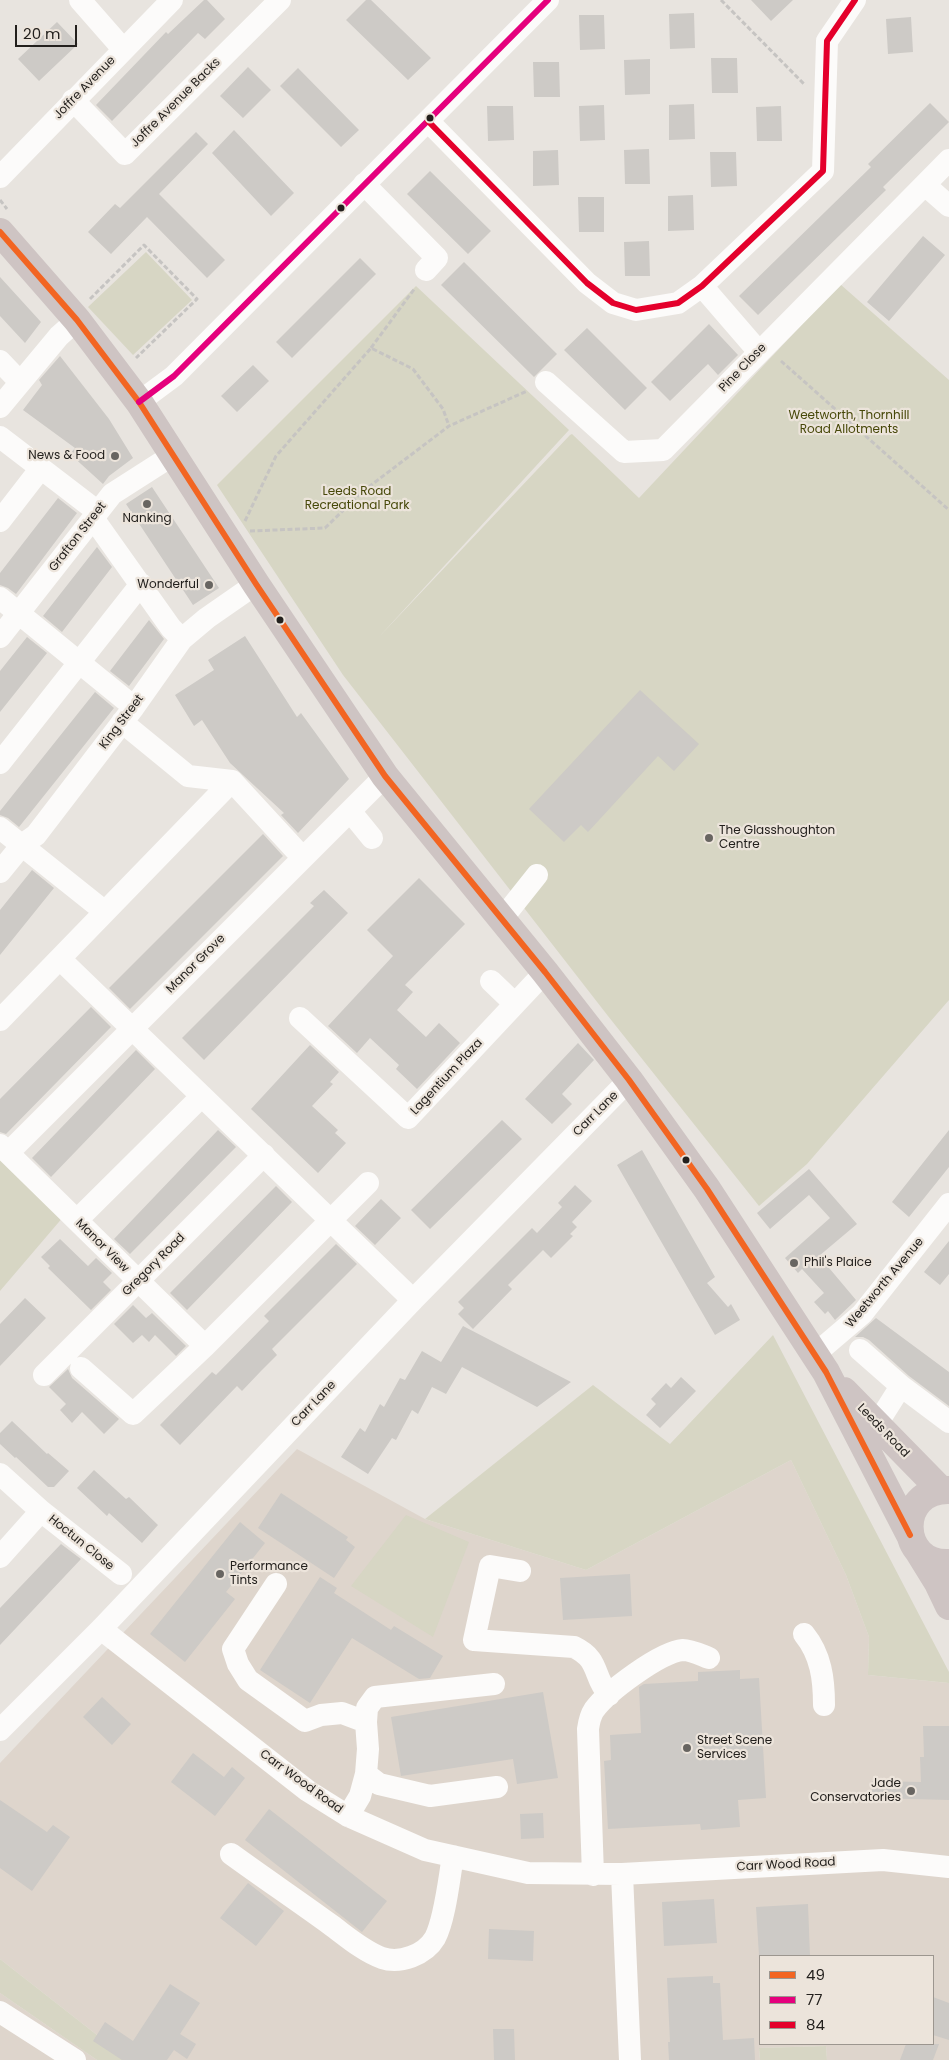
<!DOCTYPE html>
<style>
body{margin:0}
#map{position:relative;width:949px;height:2060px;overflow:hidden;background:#e8e4df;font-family:Poppins,sans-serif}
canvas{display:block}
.legend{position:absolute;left:759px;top:1955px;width:175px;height:90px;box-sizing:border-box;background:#ece4db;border:1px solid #9c968f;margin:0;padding:6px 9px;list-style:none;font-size:15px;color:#23201d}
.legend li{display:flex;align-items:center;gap:10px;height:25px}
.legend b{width:25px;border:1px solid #9c968f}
.scale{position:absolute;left:15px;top:25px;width:62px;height:22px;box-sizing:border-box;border:2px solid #23201d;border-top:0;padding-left:6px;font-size:15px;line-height:18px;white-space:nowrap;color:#23201d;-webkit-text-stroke:4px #ece4db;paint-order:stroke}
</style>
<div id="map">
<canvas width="949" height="2060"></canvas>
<ul class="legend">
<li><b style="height:6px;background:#f26522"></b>49</li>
<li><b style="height:6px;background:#e5007d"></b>77</li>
<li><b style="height:6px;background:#e4002b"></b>84</li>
</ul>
<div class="scale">20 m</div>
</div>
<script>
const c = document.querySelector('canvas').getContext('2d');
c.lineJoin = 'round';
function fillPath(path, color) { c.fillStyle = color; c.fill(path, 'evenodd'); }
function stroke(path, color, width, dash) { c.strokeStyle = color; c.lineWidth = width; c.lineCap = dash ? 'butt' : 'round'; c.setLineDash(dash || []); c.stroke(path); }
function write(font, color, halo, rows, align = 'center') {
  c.font = font + ' Poppins,sans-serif'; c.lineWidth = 4.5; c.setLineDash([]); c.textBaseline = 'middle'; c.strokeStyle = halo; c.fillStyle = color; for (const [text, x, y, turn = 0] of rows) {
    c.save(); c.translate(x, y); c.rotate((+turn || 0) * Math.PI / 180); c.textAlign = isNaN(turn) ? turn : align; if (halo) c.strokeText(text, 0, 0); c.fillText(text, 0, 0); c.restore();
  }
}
fillPath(new Path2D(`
 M297,1449L425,1519L586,1570L791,1460L846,1575L869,1637L868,1675L949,1683V2060H827L826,2046L759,2048L760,2060H129L0,1959V1763ZM760,1956H933V2044H760Z
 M0,1993L97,2060H0Z`), '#ded5cc');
fillPath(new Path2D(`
 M146,252L192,300L133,355L88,307Z
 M840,284L949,380V1000L807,1164L759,1206L608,1016L343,675L217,485L416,286L569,430L378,638L570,435L572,434L639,498Z
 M0,1151L64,1216L0,1291Z
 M773,1335L949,1672V1683L868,1675L869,1637L846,1575L791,1460L586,1570L425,1519L593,1385L670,1444Z
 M406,1515L469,1542L433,1637L351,1586Z
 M0,1959L129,2060H97L0,1993Z
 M826,2046L827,2060H760L759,2048Z`), '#d7d6c4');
fillPath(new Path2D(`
 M204,0H207L225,19L205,39L198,33L112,121L96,105L166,32L168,34Z
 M366,0H371L431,58L408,80L346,20Z
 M751,0H793L771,21Z
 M694,13L695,48L670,49L669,14Z
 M579,15H604L605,49L580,50Z
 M911,17L913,52L888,54L886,19Z
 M57,22L78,44L39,81L18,59Z
 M711,58H737L738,93H712Z
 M650,59V94L625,95L624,60Z
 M533,62H559L560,97H534Z
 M248,67L271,90L243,118L220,96Z
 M298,68L359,130L341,147L280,86Z
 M930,103L949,122L883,187L886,190L758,315L739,296L871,167L868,164Z
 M694,104L695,139L669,140V105Z
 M604,105L605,140L580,141L579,106Z
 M487,106H513L514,140L488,141Z
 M781,106L782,141H757L756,107Z
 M234,130L294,193L271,216L212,153Z
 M196,132L208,144L159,194L225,260L207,278L147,217L111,254L88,232L115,204L120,208Z
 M649,149L650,184H625L624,150Z
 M558,150L559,185L533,186V151Z
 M710,152H736L737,186L711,187Z
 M430,171L491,231L468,254L407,194Z
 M693,195L694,230L668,231V196Z
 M578,197H604V232H579Z
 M923,236L945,255L889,321L867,302Z
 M649,241L650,276H625L624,242Z
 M360,258L376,274L292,358L276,342Z
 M464,262L557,354L534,377L441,285Z
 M0,277L41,322L25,343L0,316Z
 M709,324L738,355L718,375L708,364L670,401L651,382Z
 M587,328L647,388L625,410L564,350Z
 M60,356L109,419L133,458L109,476L103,484L70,454L75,448L23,410L42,385L39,380Z
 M253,365L269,381L237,412L221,396Z
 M152,487L219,588L193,605L126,504Z
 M58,498L77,513L16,594L8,588L0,585V573Z
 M97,547L112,567L62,632L43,616Z
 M149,620L164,639L129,686L110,671Z
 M245,636L297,717L301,713L349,779L298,833L281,815L284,813L230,763L202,720L194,726L175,695L214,670L208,660Z
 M27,637L47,653L0,712V671Z
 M640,690L699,744L674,771L658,756L588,832L581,825L564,842L529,809Z
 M95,692L114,708L19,827L8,818L0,815V811Z
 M263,834L283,856L130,1009L109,988Z
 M32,870L54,888L0,955V910Z
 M419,878L465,924L405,985L413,992L397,1010L426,1037L439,1023L460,1043L417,1089L396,1069L399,1065L370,1038L357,1053L328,1026L393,956L367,930Z
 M324,890L348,913L204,1060L182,1038L314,906L310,903Z
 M91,1007L111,1027L6,1134L0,1132V1099Z
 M578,1043L594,1060L562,1094L572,1104L552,1124L525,1099Z
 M310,1045L339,1072L330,1082L333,1084L312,1106L338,1130L335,1133L346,1143L318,1173L251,1109Z
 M136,1050L155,1069L51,1177L32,1158Z
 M502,1120L522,1139L430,1229L411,1210Z
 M218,1130L236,1147L130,1254L114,1239Z
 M949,1130V1167L909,1217L892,1202Z
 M642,1150L715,1277L707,1283L728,1307L731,1304L740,1320L715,1335L617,1165Z
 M809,1169L857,1224L819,1256L856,1300L835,1320L828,1311L825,1314L814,1302L824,1293L802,1269L798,1273L785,1258L830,1218L809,1195L770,1229L757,1213Z
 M575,1185L592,1201L572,1222L577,1227L570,1234L573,1236L551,1258L543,1250L508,1285L512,1289L473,1329L458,1314L464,1308L458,1302L532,1228L537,1233L562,1207L558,1203Z
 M276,1186L292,1202L187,1310L170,1293Z
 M381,1199L401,1218L375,1245L355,1226Z
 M60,1239L88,1266L96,1258L112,1273L103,1282L111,1290L91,1310L48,1268L50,1266L41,1257Z
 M949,1241V1274L940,1285L924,1272Z
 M336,1244L357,1264L272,1349L277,1355L261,1371L242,1391L237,1386L180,1445L160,1425L212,1372L216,1375L269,1321L264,1316Z
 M25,1298L46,1318L0,1366V1324Z
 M133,1305L146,1318L152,1313L186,1346L176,1356L155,1335L149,1342L142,1335L133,1343L114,1324Z
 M876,1318L949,1372V1406L909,1376L869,1340L863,1337H855Z
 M463,1326L571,1382L537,1407L462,1367L446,1394L432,1387L418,1414L412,1410L396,1440L392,1438L368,1474L341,1457L360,1428L365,1432L380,1404L384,1407L400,1378L405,1380L422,1351L441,1362Z
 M68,1369L72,1378L119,1419L104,1434L82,1412L72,1423L60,1410L66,1404L49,1387Z
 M681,1377L696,1391L660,1428L646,1415L656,1404L651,1399L666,1383L671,1388Z
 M12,1421L47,1454L48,1453L69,1471L54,1487H48L16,1457L15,1458L0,1444V1433Z
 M94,1470L126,1499L129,1497L158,1525L142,1543L109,1513L107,1516L77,1488Z
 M281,1493L348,1537L346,1540L355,1547L334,1578L258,1528Z
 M240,1522L265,1543L226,1592L235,1599L185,1662L150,1634Z
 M61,1544L81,1559L0,1645V1608Z
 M630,1574L632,1616L563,1620L560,1578Z
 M320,1577L337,1588L334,1593L391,1630L394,1626L443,1656L430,1678L419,1679L352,1638L310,1703L260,1670Z
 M740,1670V1679L759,1678L766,1798L738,1800L740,1827L701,1830L700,1824L608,1829L604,1761L611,1760L610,1735L641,1733L639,1687L644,1684L698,1681V1672Z
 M543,1692L558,1778L517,1784L513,1759L401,1776L391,1717Z
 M102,1697L131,1724L112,1745L83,1717Z
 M923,1726H949V1800L872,1798V1781L921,1782L920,1757H924Z
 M193,1753L224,1777L232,1767L245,1778L215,1816L171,1782Z
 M0,1800L47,1832L53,1825L70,1837L32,1891L0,1868Z
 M269,1809L387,1901L362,1932L245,1840Z
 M543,1813L544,1838L521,1839L520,1814Z
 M248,1883L284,1911L256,1946L220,1918Z
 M714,1899L717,1943L664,1946L662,1902Z
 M808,1904L810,1956H759L756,1907Z
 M489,1929L534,1931L533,1961L488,1959Z
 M713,1976V1983H720L723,2040L754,2038L755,2060H669L668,2042H670L667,1978Z
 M170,1984L200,2003L180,2034L196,2044L187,2059L174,2050L167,2060H122L93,2041L105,2022L133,2041Z
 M933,1997L949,2003V2040L933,2035Z
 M493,2029H514L515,2060H494Z
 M906,2044H939L933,2060H900Z`), '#cdcac6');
stroke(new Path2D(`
 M721,0L805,85
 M0,200L7,209
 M90,299L144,245L197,299L136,358
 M371,348L415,288
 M781,361L949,510
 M245,521L276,456L371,348L413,369L443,409L449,426
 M250,531L325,528L362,492L449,426L527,391`), '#c6c4c2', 3, [5, 2.5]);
stroke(new Path2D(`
 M80,0L123,49
 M73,100L125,154L280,0
 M428,121L587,283L613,303L636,310L678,303L702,286L823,171L827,41L855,0
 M0,177L172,0
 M364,184L437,258L426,270
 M925,185L949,206
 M702,286L759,352
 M0,361L20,382
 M546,382L624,452L663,450L949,160
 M139,402L174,376L548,0
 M0,407L59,336L77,320
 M0,437L98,512
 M93,518L171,628L182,639
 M0,521L41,468
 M0,598L134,707
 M0,637L112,494L173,455
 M122,722L188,776L232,781
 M0,763L141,584
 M350,811L372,838
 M0,828L104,911
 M0,872L22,845L36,835L134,707L182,639L207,618L256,584
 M502,919L537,875
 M60,959L413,1300
 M491,981L515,1004
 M300,1018L408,1118L545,972
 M0,1020L232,781L302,857
 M0,1145L205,1346
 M8,1153L385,776
 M77,1220L202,1096
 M860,1350L901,1386L949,1422
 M814,1355L862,1314L949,1204
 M81,1368L133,1414L205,1346L368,1183
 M44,1375L264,1155
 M873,1440L877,1424L901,1386
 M0,1474L41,1511L121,1574
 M0,1557L41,1511
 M520,1571L490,1566L474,1640L574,1647C601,1660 592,1676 609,1695
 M276,1584L233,1649L238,1664L248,1680L305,1721L321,1715L342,1713L366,1722
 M101,1629L308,1791L348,1816L425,1850L528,1873L622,1874L883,1860L949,1867
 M804,1634C821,1655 824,1679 824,1705
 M0,1730L101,1629L413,1300L629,1080
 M366,1774L379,1784L430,1796L497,1787
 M348,1816L360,1796L366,1774L368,1749L366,1722L367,1708L375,1697L494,1684
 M231,1854C264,1878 298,1901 331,1925C346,1936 363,1951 382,1958C400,1964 425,1955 435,1938C445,1919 449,1879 453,1856
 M622,1874L630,2060
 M593,1875L588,1729C589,1722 590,1716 594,1710C607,1692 660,1652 683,1650C691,1650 701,1655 709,1658
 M0,2012L75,2060`), '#fcfbfa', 22);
stroke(new Path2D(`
 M0,232L77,320L139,402L256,584L385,776L545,972L629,1080L707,1189L826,1372L910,1535
 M844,1391L941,1490
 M949,1490C895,1489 898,1566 949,1563
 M917,1549L938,1583L949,1606`), '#cec4c3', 28);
stroke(new Path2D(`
 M0,232L77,320L139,402L256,584L385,776L545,972L629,1080L707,1189L826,1372L910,1535`), '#f26522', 6);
stroke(new Path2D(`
 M139,402L174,376L548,0`), '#e5007d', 6);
stroke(new Path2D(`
 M428,121L587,283L613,303L636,310L678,303L702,286L823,171L827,41L855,0`), '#e4002b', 6);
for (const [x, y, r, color] of [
 [430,118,4.5,"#23201d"],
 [341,208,4.5,"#23201d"],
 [115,456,5,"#686561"],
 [147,504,5,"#686561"],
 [209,585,5,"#686561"],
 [280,620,4.5,"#23201d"],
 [709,838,5,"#686561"],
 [686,1160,4.5,"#23201d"],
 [794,1263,5,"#686561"],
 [220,1574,5,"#686561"],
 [687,1748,5,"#686561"],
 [911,1791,5,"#686561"]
]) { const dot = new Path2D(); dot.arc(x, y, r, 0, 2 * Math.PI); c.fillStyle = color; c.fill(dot); stroke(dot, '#ece4db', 2); }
write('12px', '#23201d', '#ece4db', [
 ["Joffre Avenue",85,88,-46],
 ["Joffre Avenue Backs",176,103,-45],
 ["Pine Close",743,368,-46],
 ["Grafton Street",78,537,-52],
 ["King Street",122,722,-53],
 ["Manor Grove",196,964,-45],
 ["Lagentium Plaza",447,1077,-47],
 ["Carr Lane",596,1114,-45],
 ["Manor View",102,1246,45],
 ["Gregory Road",154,1265,-45],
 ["Weetworth Avenue",885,1283,-50],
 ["Carr Lane",314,1404,-46],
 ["Leeds Road",883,1431,46],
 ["Hoctun Close",81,1543,39],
 ["Carr Wood Road",301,1782,36],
 ["Carr Wood Road",786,1865,-3]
]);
write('12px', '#474809', '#ece4db', [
 ["Weetworth, Thornhill",849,416],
 ["Road Allotments",849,430],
 ["Leeds Road",357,492],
 ["Recreational Park",357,506]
]);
write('12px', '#23201d', '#ece4db', [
 ["News & Food",105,456,"right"],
 ["Nanking",147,519,"center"],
 ["Wonderful",199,585,"right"],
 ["The Glasshoughton",719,831],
 ["Centre",719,845],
 ["Phil's Plaice",804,1263],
 ["Performance",230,1567],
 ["Tints",230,1581],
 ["Street Scene",697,1741],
 ["Services",697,1755],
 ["Jade",901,1784,"right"],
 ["Conservatories",901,1798,"right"]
], 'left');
</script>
